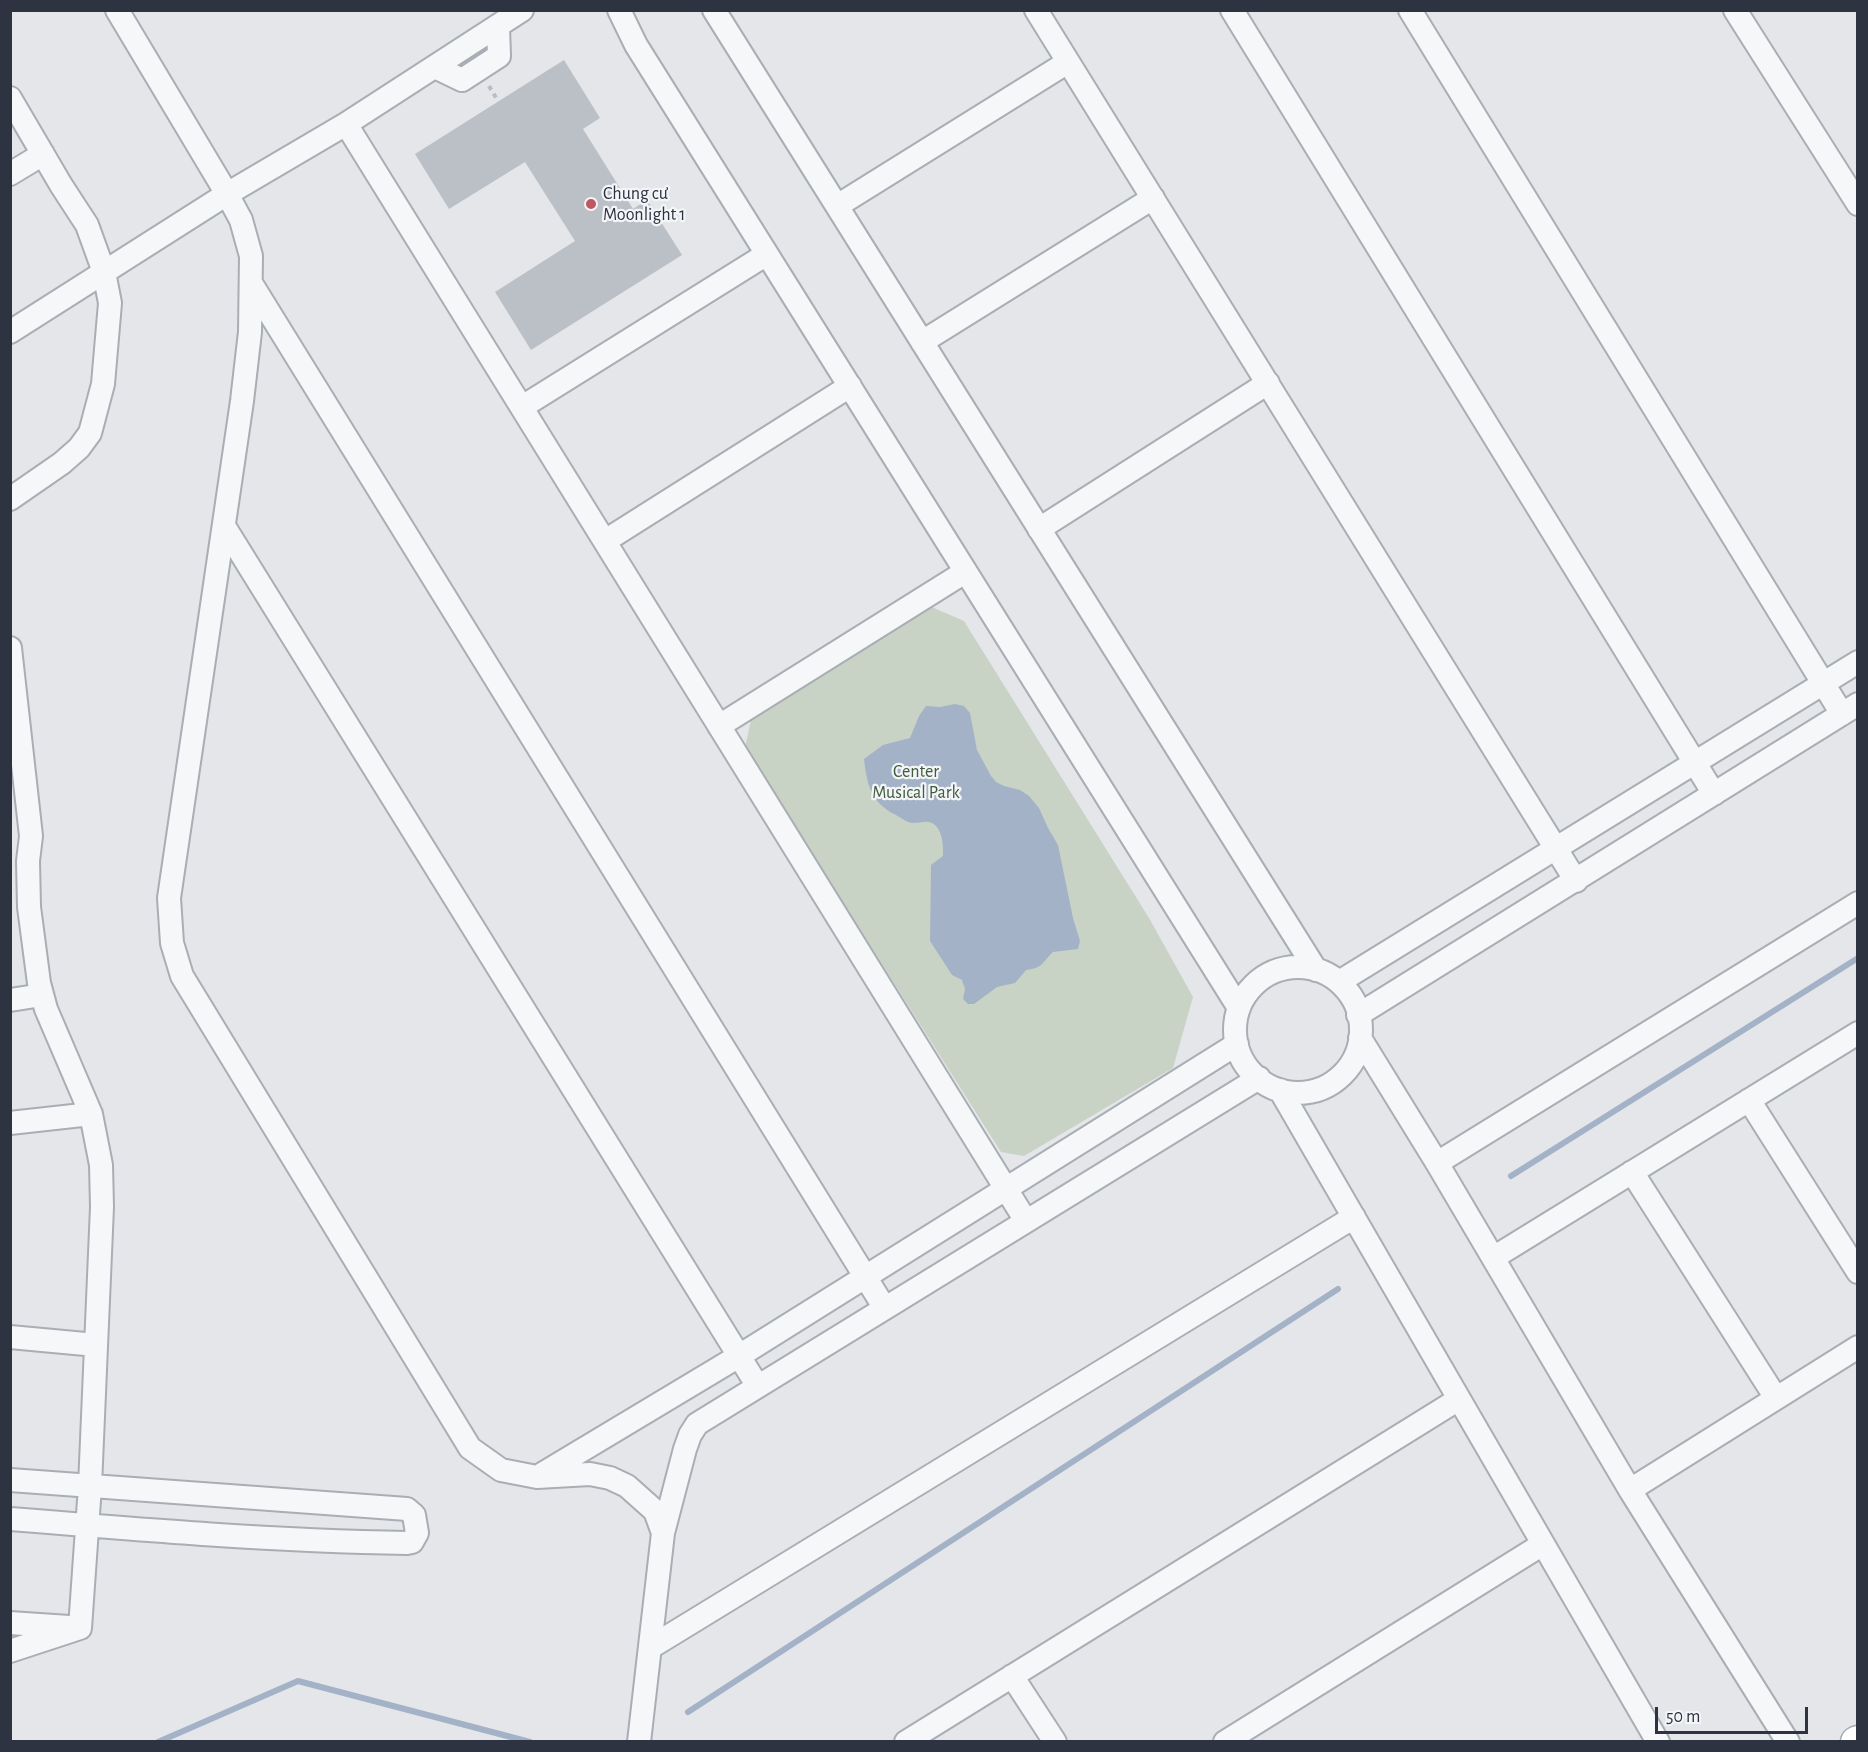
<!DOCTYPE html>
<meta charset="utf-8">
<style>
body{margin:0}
#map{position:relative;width:1868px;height:1752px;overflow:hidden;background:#e4e6ea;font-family:"Alegreya Sans",sans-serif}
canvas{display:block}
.frame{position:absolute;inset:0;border:12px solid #2d3341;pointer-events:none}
.scale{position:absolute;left:1655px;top:1707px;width:153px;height:27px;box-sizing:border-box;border:3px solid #2d3341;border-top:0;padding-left:8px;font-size:18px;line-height:21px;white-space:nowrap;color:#2d3341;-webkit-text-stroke:4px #f3f5f8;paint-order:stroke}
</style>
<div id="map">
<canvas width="1868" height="1752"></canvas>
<div class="frame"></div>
<div class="scale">50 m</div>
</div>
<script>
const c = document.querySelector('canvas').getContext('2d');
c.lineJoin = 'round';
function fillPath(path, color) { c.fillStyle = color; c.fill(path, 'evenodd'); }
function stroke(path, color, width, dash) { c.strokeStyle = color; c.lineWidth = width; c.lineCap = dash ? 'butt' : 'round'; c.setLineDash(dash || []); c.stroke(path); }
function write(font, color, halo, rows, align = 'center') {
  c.font = font + ' "Alegreya Sans",sans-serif'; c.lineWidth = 4.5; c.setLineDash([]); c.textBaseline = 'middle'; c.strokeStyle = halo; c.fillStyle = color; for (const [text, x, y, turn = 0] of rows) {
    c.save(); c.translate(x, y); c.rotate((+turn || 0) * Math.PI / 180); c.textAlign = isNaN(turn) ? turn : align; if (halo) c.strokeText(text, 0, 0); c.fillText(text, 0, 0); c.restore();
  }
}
fillPath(new Path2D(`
 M927,605L964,621L1149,918L1193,997L1173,1068L1024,1156L1001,1152L745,748L752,715Z`), '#c8d3c6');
fillPath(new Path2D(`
 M955,704L964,706L970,713L977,750L991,776L996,782L1004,786L1020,790L1029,796L1039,808L1048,828L1058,845L1073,918L1080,941L1078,949L1053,952C1042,962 1044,968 1026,970L1015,983L997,987L974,1004H968L963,999L965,989L962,980L952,975L930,941L931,865L943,856C943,846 943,832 935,825C928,819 922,823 913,823C908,823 901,818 896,815C871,803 867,785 864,759L883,745L910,738L919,716L926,706L940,707Z`), '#a3b2c6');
stroke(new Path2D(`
 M1511,1176L1858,958
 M688,1712L1338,1289
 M158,1742L298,1681L530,1742`), '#a3b2c6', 6);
fillPath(new Path2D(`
 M564,60L600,118L583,129L633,209L647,200L682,255L531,350L495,292L575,241L525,162L449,209L415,154Z`), '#bbbfc6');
const minor = new Path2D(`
 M117,10L227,194L241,220L251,256L250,332L242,401L169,898L172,943L182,976L470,1448L501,1470L537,1477L590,1474L610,1478L627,1486L655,1511L663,1533L639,1742
 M619,10L636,45L1239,1008
 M714,10L1316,970
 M1036,10L1576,881
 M1232,10L1714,794
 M1410,10L1842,714
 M1735,10L1858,204
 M435,67L462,80L499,56L498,27
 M10,98L61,185L87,225L104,272L110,303L103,384L90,433L79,448L62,463L10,499
 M346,124L1026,1221
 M10,174L43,154
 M837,206L1068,62
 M251,283L884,1307
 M10,332L227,194L346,124L522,10
 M922,342L1153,198
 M522,407L767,254
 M224,526L757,1385
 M1039,529L1268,383
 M605,541L850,386
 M10,648L31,836L28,861L29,907L39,983L46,1009L91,1114L101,1165L102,1207L90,1486L80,1628L10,1651
 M719,726L965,572
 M1235 1030a63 63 0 1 1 126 0a63 63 0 1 1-126 0Z
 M1339,982L1858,662
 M10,1000L42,995
 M1358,1015L1858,704
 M1360,1038L1437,1163L1630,1490L1788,1742
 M1280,1090L1658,1742
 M1749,1100L1858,1272
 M10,1123L91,1114
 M1437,1163L1858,903
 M1632,1172L1776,1398
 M1493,1258L1858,1033
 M10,1337L96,1345
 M539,1476L739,1356L1237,1044
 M10,1480L407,1509L414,1515L417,1533L412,1542L407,1543C275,1541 143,1530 10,1519
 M1630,1490L1858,1347
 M663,1533L685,1449L690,1435L697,1424L1259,1078
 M10,1623L69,1627
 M651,1647L1354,1217
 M1012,1676L1055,1742
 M906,1742L1459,1399
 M1225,1742L1543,1544`);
const major = new Path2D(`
 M1856,1742L1858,1741`);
stroke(minor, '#a9adb4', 26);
stroke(major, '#a4aab4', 33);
stroke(new Path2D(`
 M489,86L498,101`), '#babcc2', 4, [4.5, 4.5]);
stroke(minor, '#f6f7f9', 22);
stroke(major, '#fff', 30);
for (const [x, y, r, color] of [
 [591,204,6,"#c05862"]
]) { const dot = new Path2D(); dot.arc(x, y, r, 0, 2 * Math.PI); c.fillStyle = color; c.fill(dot); stroke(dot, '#f3f5f8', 2); }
write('18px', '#2d3341', '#f3f5f8', [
 ["Chung cư",603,194],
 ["Moonlight 1",603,215]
], 'left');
write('18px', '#405b3c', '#f3f5f8', [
 ["Center",916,772],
 ["Musical Park",916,793]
]);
</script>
